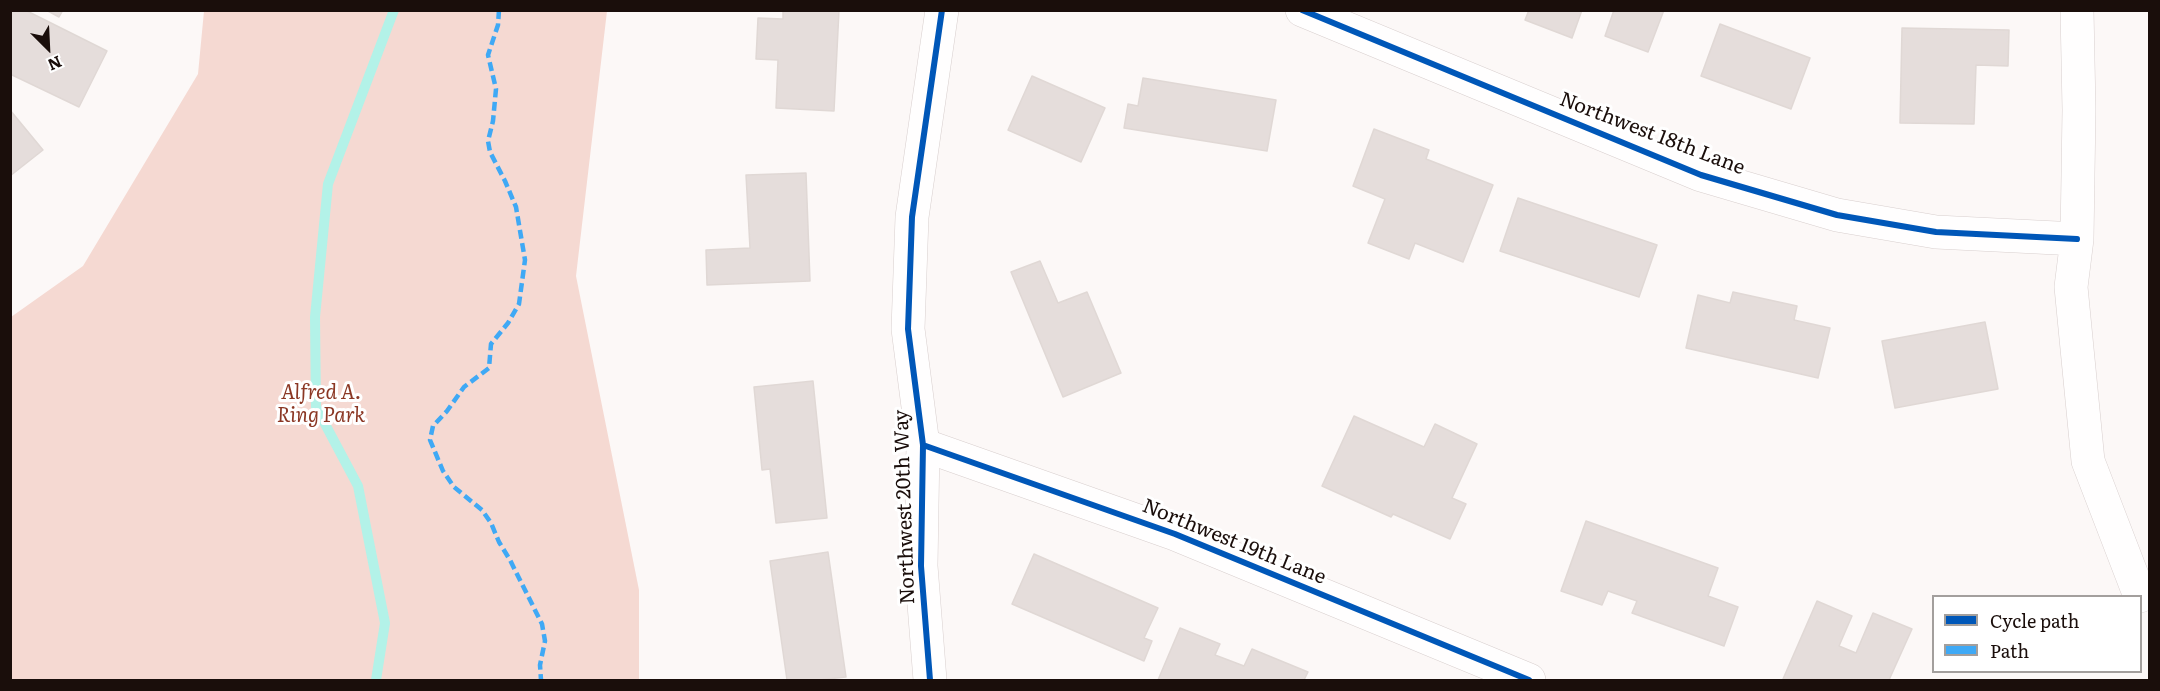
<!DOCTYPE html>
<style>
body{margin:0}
#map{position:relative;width:2160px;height:691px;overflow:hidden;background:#fcf8f7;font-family:Literata,serif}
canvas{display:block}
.frame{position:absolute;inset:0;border:12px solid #1a0e0b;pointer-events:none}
.legend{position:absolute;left:1932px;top:595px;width:210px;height:78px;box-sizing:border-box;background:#fff;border:2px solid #a39f9d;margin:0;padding:8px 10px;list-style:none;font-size:18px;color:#1a0e0b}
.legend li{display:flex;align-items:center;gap:12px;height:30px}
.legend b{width:30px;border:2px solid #a39f9d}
.north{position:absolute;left:18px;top:18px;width:60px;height:60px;-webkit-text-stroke:4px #fff;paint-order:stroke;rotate:156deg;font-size:16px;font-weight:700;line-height:24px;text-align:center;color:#1a0e0b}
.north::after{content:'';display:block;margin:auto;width:21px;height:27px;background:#1a0e0b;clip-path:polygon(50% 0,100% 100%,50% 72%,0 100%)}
</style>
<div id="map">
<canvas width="2160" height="691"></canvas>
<div class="frame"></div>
<ul class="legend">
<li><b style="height:8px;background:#0057b8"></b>Cycle path</li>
<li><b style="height:8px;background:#3fa9f5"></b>Path</li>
</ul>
<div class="north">N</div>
</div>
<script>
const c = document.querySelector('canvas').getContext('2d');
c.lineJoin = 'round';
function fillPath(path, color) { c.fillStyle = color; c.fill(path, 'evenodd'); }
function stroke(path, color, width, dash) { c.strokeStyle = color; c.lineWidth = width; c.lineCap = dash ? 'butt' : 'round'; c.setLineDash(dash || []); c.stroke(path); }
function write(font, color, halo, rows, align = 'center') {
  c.font = font + ' Literata,serif'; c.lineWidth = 6; c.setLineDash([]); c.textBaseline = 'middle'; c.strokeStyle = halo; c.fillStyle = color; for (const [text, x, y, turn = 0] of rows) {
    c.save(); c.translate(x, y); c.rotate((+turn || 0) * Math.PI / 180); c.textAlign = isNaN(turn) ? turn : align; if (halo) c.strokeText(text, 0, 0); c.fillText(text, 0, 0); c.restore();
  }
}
fillPath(new Path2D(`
 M204,11H607L576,276L639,590V680H11V317L83,266L198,74Z`), '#f5d9d2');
stroke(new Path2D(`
 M376,680L385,623L358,486L316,407L315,317L328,184L394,10`), '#b3f2e8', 10);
const building = new Path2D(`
 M10,10H25L107,51L79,107L10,74Z
 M46,10H63L59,17Z
 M783,10H839L834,111L776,108L778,60L756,59L758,18L783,19Z
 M1529,10H1582L1572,38L1525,20Z
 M1614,10H1664L1648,52L1605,36Z
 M1720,24L1810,58L1791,109L1701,76Z
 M1902,28L2009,30L2008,66L1976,65L1974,124L1900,123Z
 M1032,76L1105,108L1081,162L1008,130Z
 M1143,78L1276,100L1267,151L1124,128L1128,104L1138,106Z
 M10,110L43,150L10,176Z
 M1374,129L1429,150L1426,159L1493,185L1463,262L1415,243L1409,259L1368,243L1385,199L1353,186Z
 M806,173L810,281L707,285L706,250L750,248L746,175Z
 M1518,198L1657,245L1639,297L1500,251Z
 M1040,261L1058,303L1087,292L1121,373L1063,397L1011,272Z
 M1733,292L1797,306L1794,320L1830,328L1818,378L1686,348L1698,295L1730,303Z
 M1985,322L1998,389L1895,408L1882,341Z
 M813,381L827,518L776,523L770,469L762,470L754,387Z
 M1354,416L1424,447L1435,424L1477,444L1452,498L1466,504L1450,539L1393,514L1391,517L1322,486Z
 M1586,521L1718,568L1708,596L1738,607L1724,646L1632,613L1637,601L1608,591L1602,605L1561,591Z
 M828,552L846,677L819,680H787L770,561Z
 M1034,554L1158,608L1144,638L1152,641L1144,661L1012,604Z
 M1817,601L1852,616L1839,646L1856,653L1873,613L1912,629L1889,680L1783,679Z
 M1180,628L1220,644L1215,655L1244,666L1252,649L1308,672L1304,680H1158Z`);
fillPath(building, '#e5dddb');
stroke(building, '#e0d8d5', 1.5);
const street = new Path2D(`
 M1302,10L1701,175L1837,215L1936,232L2077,239
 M2077,10L2079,110L2077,239L2071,287L2088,461L2140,596
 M923,445L1175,534L1529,680
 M930,680L921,566L923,445L908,329L912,217L942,10`);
stroke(street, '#d8cfce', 34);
stroke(street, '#fffefe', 33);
stroke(new Path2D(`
 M499,10L498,25L488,55L496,89L493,121L488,141L490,152L505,181L516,207L525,260L519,304L508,323L491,344L489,368L464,387L447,411L433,426L430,440L443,471L454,487L482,510L491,523L499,542L510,560L542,624L545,641L540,665L541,680`), '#3fa9f5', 4.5, [9, 4.5]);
stroke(new Path2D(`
 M1302,10L1701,175L1837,215L1936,232L2077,239
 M923,445L1175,534L1529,680
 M930,680L921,566L923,445L908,329L912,217L942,10`), '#0057b8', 6);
write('20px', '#1a0e0b', '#fff', [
 ["Northwest 18th Lane",1652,134,21],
 ["Northwest 20th Way",905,507,-92],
 ["Northwest 19th Lane",1234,542,22]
]);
write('italic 20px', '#8b3724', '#fff', [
 ["Alfred A.",321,393],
 ["Ring Park",321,416]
]);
</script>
